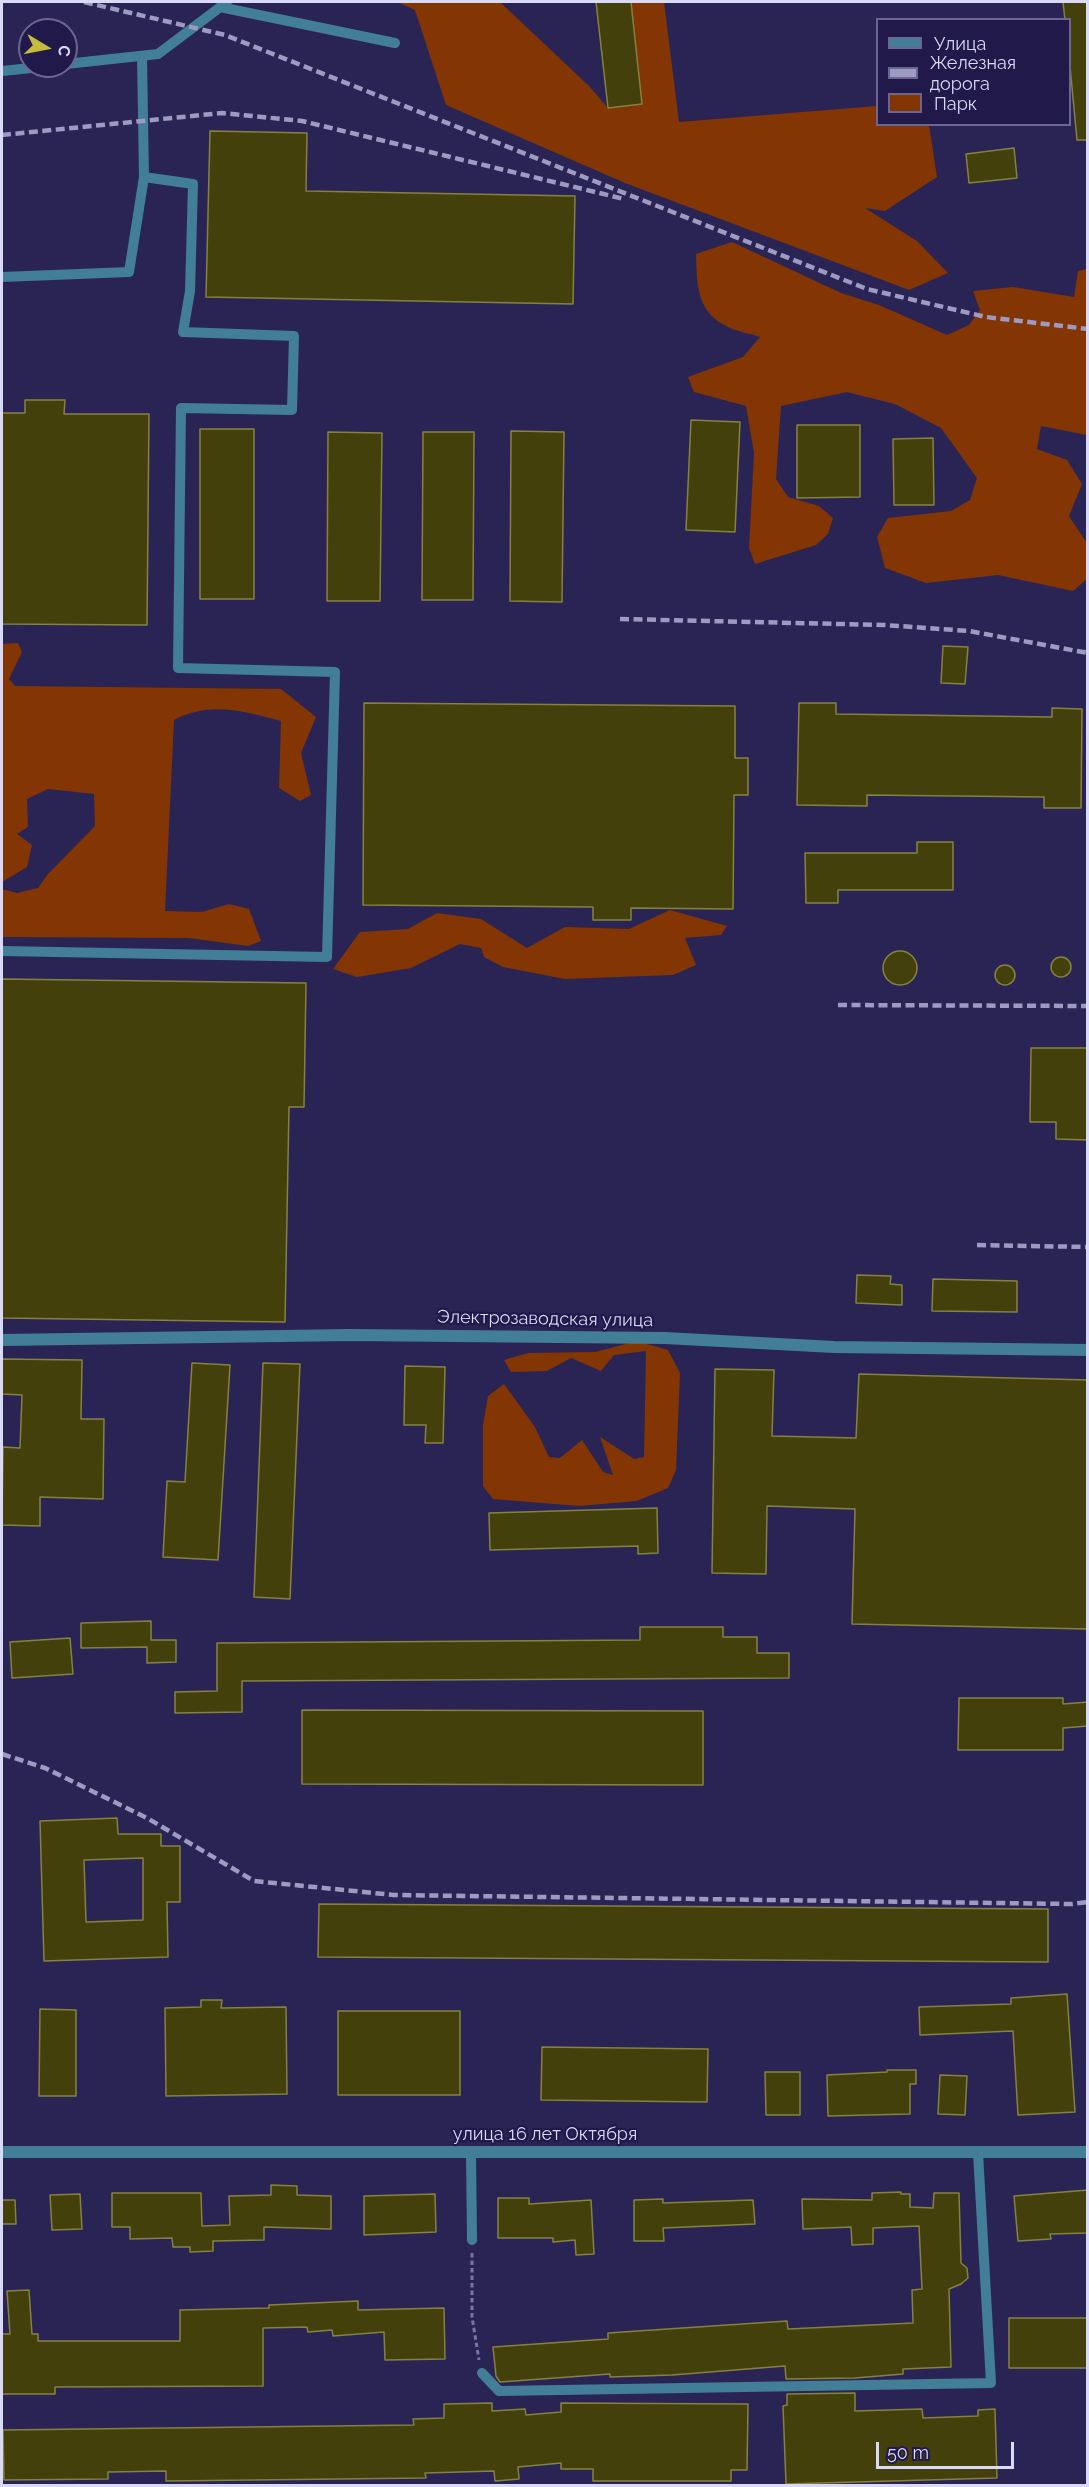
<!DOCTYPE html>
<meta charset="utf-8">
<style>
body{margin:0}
#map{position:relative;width:1089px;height:2487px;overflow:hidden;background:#2a2455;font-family:Raleway,sans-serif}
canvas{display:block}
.frame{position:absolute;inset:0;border:3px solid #d9d9f8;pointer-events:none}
.legend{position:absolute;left:876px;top:18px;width:195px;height:108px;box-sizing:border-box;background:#21194a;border:2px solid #6b6690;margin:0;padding:8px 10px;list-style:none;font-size:18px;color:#d9d9f8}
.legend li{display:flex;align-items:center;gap:12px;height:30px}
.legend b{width:30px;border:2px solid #6b6690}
.north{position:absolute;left:18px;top:18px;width:60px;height:60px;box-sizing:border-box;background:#21194a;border:2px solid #6b6690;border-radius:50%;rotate:100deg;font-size:16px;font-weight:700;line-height:24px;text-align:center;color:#d9d9f8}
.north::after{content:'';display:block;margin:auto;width:21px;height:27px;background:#c4bc3d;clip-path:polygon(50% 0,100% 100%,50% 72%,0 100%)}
.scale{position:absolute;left:876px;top:2442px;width:138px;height:27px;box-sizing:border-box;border:3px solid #d9d9f8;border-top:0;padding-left:8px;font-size:18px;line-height:21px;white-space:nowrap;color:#d9d9f8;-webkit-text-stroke:4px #21194a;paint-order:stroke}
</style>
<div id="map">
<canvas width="1089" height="2487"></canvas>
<div class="frame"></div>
<ul class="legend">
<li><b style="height:8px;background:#427e95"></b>Улица</li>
<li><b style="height:8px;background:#9d9bc1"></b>Железная дорога</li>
<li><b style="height:16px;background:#833503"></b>Парк</li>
</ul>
<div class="north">С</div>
<div class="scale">50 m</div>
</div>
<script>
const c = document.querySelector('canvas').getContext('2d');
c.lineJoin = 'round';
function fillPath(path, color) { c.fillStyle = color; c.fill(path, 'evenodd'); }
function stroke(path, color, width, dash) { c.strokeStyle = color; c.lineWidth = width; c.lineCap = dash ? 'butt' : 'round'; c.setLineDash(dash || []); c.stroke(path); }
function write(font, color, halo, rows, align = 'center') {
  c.font = font + ' Raleway,sans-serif'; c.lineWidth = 4.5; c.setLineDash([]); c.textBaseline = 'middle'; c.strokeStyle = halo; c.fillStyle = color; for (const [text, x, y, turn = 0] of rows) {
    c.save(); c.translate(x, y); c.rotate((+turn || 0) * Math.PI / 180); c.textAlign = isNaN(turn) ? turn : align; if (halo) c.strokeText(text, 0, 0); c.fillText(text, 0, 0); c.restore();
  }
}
fillPath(new Path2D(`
 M397,2H500L589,86L608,108L642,104L631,2H664L679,122L877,106L878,124L929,125L937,177L885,211L865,208L917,241L948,273L909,290L625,183L446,105L415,10Z
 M732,242L841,293L879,305L947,335L969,325L980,310L973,291L1013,287L1074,297L1078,271L1087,269V435L1041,426L1037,449L1067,460L1082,484L1069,516L1087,543V579L1073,591L998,575L926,583L885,568L877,537L888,518L951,511L970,500L977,478L941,428L895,404L847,392L781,406L776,479L788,497L819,506L833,518L828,534L816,545L755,564L749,548L754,453L746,406L694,392L688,377L743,357L760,337C750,333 738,332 728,327C696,312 697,284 696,254Z
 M18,643L22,652L9,679L15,686L281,689L316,717L301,753L311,795L300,801L279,788L281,721C244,711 210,701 174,720L165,911L202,912L229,904L249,909L261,941L248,946L189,938L2,937V889L17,893L38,888L48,874L95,826L94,794L48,789L27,799L28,827L17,834L32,845L27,867L2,882V644Z
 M670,910L727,926L721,935L685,938L696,965L673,975L565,979L503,967L484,957L481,948L460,944L411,968L357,977L333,969L360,932L408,929L437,913L481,919L527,948L565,927L629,929Z
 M637,1341L668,1350L680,1373L676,1470L668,1488L637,1501L579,1506L493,1499L483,1486V1425L488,1396L504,1384L535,1427L549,1457L560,1458L582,1440L603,1472L613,1475L600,1437L634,1459L644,1457L646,1351L614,1355L601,1371L571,1358L547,1371L511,1372L504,1360L528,1353L595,1352Z`), '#833503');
const building = new Path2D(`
 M596,2H631L642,104L608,108Z
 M1063,2H1088V140H1077L1070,66V20H1065Z
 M210,131L307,133L306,191L575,196L573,304L206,297Z
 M1014,148L1017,178L969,183L966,154Z
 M25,400H65L64,414H149L147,625L2,624V413H25Z
 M691,420L740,422L735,532L686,530Z
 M797,425H860V497L797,498Z
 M200,429H254V599H200Z
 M511,431L564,432L562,602L510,601Z
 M328,432L382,433L380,601H327Z
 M423,432H474L473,600H422Z
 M933,438L934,505H894L893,439Z
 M943,646L968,647L965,684L941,683Z
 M364,703L735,706V758H748V795H734L733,909L631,908V920H593V907L363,905Z
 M799,703H836V714L1052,717V708L1082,709L1081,808H1044V797L867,795V806L797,805Z
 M917,842H953V890H838V903H806L805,853H917Z
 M883 968a17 17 0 1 1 34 0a17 17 0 1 1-34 0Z
 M1051 967a10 10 0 1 1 20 0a10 10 0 1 1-20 0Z
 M995 975a10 10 0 1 1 20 0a10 10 0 1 1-20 0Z
 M2,979L306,983L304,1107H289L285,1322L2,1318Z
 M1031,1048H1088V1140L1056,1139V1122H1030Z
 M857,1275L891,1276L890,1284L902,1285V1305L856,1303Z
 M933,1279L1017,1281V1312L932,1311Z
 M2,1359L82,1360L81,1419H104L103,1499L40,1497V1526L2,1525L3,1447L20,1448L22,1395L2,1394Z
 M192,1363L230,1365L218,1560L163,1557L167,1481L185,1482Z
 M263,1363L300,1364L290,1599L254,1597Z
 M405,1366L445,1367L443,1443H425L426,1425H404Z
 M715,1369L774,1370L772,1436L856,1438L859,1374L1088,1380V1629L852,1624L855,1509L767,1506L766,1574L712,1573Z
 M657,1508L658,1553L638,1554V1546L490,1550L489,1513Z
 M151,1621V1640H176V1662L147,1663V1647L81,1648V1623Z
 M640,1627H723V1637H757V1653H789V1678L242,1681V1712L175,1713V1692L217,1691V1643L640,1640Z
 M70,1638L73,1674L12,1678L10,1642Z
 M959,1698H1063V1704L1088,1702V1726L1063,1728V1750H958Z
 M302,1710L703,1711V1785L302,1784Z
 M117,1818L118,1834H161V1846H180V1902H167L168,1957L44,1961L40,1821ZM143,1858V1920L86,1922L84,1860Z
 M319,1904L1048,1909V1962L318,1957Z
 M1067,1994L1075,2112L1018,2115L1013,2031L920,2035L919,2007L1011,2004V1998Z
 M201,2000H222L221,2008L286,2007L287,2094L166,2096L165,2008L201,2007Z
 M40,2009L76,2010V2096H39Z
 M338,2011H460V2095H338Z
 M542,2047L708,2049L707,2102L541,2100Z
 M887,2070H916V2084H910V2114L828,2116L827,2075L887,2072Z
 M765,2072H800V2115H766Z
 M940,2075L967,2076L965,2115L938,2114Z
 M271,2185L297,2186V2195L331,2196V2229L264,2227V2240L213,2241V2251L190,2252V2247H173L172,2238L130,2239V2227H112V2193H201L202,2226L230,2225L229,2196L271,2195Z
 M1088,2190V2233L1050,2234L1051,2239L1018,2241L1014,2196Z
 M901,2192V2194H910V2207L933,2208L934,2193H959L961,2263L967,2268L968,2278L961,2284L949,2289L951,2367L903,2369V2374L855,2378L786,2379L785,2366L672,2375L610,2377V2374L500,2382L496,2376L493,2347L608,2339V2333L787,2321L788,2329L913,2323L912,2290L922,2289L919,2226L873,2228V2244L852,2245L851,2227L803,2229L802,2199L872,2200V2193Z
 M80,2194L82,2229L52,2230L50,2195Z
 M435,2194L436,2232L364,2235V2196Z
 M498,2198H529V2204L591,2200L594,2254L576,2255L575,2240L553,2242V2238H498Z
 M663,2199V2203L753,2200L755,2224L663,2228L664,2241H634V2200Z
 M2,2200H15L16,2224H2Z
 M29,2290L32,2334H38V2341H180V2310L269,2308V2305L358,2301V2310L444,2308L445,2359L385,2360L384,2332L333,2336L332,2330L308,2332L307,2327L263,2328V2386L55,2387V2394H2V2334H10L7,2291Z
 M1009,2318H1088V2368H1009Z
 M855,2393V2411L922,2409L923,2418L978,2416V2410L995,2409L997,2478L786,2484L783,2406L787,2405V2394Z
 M492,2403V2411L525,2409L526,2415L561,2412V2403L748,2404L747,2470H731V2481H593V2469H561V2463L518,2467L519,2479L495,2481L494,2471L425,2473L426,2478L166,2481V2471L108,2472V2479L4,2480L3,2430L414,2425L413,2419L444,2418V2404Z`);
fillPath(building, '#43400c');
stroke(building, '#858241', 1.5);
stroke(new Path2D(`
 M472,2253V2317L479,2360`), '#78759e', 3, [4.5, 3]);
stroke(new Path2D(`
 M220,7L395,43
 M66,64L158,54L227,2
 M2,71L51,66
 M2,277L129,272L144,177L142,56
 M2,951L327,957L335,672L178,668L181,408L292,410L294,336L183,332L190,291L193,184L144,177
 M471,2153L472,2240
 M482,2373L499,2391L991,2383L978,2153`), '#427e95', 10);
stroke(new Path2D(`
 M2,1340L350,1335L665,1338L834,1347L1088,1350
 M2,2152H1088`), '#427e95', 12);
stroke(new Path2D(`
 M84,2L225,35L867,289L986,317L1088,329
 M2,135L222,113L302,121L624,199
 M620,619L884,625L969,631L1088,653
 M838,1005L1088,1006
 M977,1245L1088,1247
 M2,1754L45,1768L147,1818L254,1881L394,1895L1072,1904L1088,1902`), '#9d9bc1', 4.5, [9, 4.5]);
write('18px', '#d9d9f8', '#21194a', [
 ["Электрозаводская улица",545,1319,1],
 ["улица 16 лет Октября",545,2135]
]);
</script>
